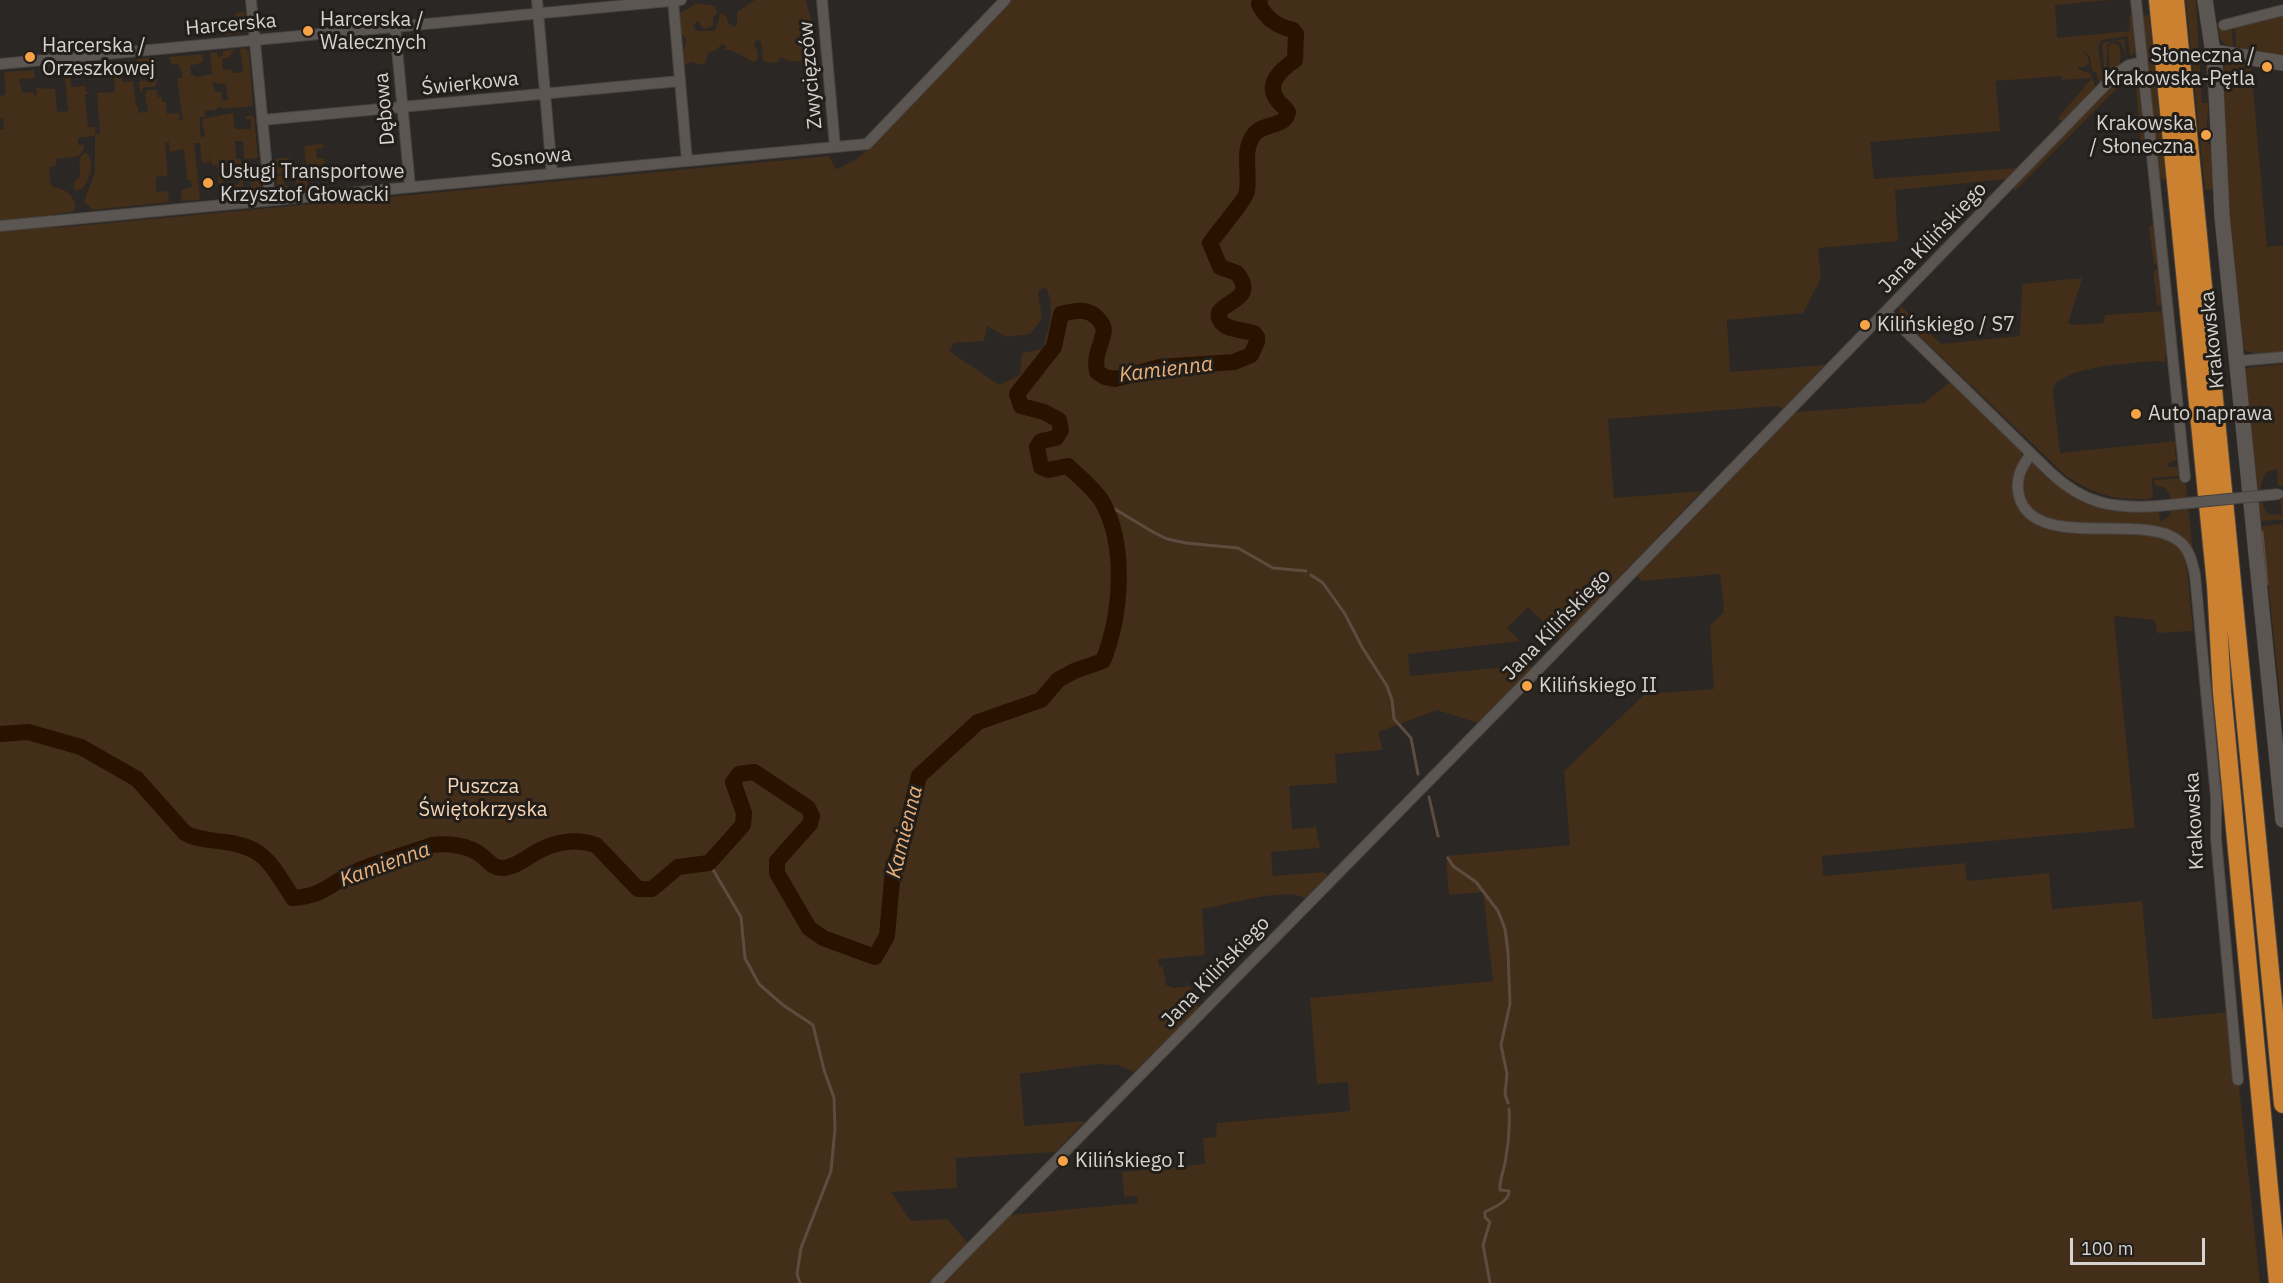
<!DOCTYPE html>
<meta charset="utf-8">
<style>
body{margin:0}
#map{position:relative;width:2283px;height:1283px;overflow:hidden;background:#2b2724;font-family:"IBM Plex Sans",sans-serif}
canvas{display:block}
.scale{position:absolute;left:2070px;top:1238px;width:135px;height:27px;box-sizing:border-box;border:3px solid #d6d3d1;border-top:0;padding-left:8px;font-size:18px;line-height:21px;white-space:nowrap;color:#d6d3d1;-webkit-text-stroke:4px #221e1a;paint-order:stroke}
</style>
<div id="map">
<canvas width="2283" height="1283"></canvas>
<div class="scale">100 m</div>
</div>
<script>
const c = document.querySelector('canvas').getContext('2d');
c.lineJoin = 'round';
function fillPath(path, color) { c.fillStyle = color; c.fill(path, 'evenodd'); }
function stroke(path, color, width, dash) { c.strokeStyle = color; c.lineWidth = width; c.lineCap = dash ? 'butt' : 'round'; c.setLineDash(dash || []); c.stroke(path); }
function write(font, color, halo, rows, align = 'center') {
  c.font = font + ' "IBM Plex Sans",sans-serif'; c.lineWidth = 6; c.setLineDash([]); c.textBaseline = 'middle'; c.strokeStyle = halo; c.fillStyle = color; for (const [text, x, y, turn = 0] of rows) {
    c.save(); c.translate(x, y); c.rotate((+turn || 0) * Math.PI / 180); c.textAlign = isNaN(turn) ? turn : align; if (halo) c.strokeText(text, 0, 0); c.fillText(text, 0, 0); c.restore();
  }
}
fillPath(new Path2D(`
 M755,0H806C811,28 825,29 802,55L803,60L792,62L781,57L778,62L767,63L763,60L761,42L757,39L754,45L757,50L758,59L753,62L733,51L724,49L726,46L722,44L716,50L708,53L706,62L701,65L692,62L682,65C681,52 685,50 686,39L679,30V14L697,3L715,6L717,13L713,18V25L706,29L701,27L698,20L693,26L696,31H714C719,25 717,19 722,13L727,17L728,23L735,27L737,25V12Z
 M1011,0H2111L2055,5L2057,38L2130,31L2129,16H2132L2135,50L2134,54L2130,56L2128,36L2101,40L2098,48L2102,72L2106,74L2110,71L2108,49L2111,44H2116L2120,47C2123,70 2115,70 2100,86L2096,72L2092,71L2090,56L2083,51L2088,57L2089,63L2085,67H2078V69L2091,74L2096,90L2064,124L2058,118L2092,78L2062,80L2061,76L1996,81L2000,131L1870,142L1874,179L2018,168L2008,179L1895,190L1898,241L1818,248L1821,278L1803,313L1727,320L1730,372L1825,365L1783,409L1777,406L1608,419L1614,498L1702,491L1560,639L1528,607L1507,628L1520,641L1408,654L1410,676L1528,665L1532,667L1478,723L1437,710L1378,732L1383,750L1335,754L1337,783L1289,786L1292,829L1316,827L1320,848L1271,852L1273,876L1323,872L1330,876L1307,899C1288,886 1226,905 1202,909L1205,955L1158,959L1159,967H1163L1166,985L1174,988L1189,986L1198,996V1010L1134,1072L1118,1065L1097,1064L1020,1074L1024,1126L1085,1121L1055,1152L956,1158L957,1188L891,1192L911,1221L947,1219L973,1249L1010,1215L1138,1203L1137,1196L1124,1197L1122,1172L1205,1164L1203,1138L1216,1137L1217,1123L1350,1111L1348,1082L1317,1084L1310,998L1493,981L1483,892L1449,895L1446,856L1570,845L1564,771L1645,694L1714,689L1710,626L1724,612L1720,574L1642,581L1637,576L1795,412L1924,403L1951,381L2021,451L2022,458L2015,475L2031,520L2041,526L2114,531L2171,539L2186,554L2183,556L2186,560L2193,631L2157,633L2155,620L2116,616L2114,618L2135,828L1822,856L1823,876L1965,863L1967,881L2049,873L2052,909L2142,901L2153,1019L2231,1012L2260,1283H0V130L4,129L3,118H0V97L6,94L4,72L34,70L35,78L19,79L22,93L33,92L34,95H37L36,88L55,89L57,112L68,111L64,65L83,63L84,72L70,74L71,87L85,86L86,92H91L85,95L88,127H95V134H100L97,93L115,92L113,67L119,65V62L132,60L133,69L120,70L122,82L133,81L136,106H138V113L148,111L145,95L147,90H157V97H162V102H166L167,114L179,113L180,110L179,120H183L177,78H182V70H180L179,64L172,65L169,57L203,54V62L190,66L191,74L196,77L212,74L213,86L216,92H221L222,101L228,100L226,84L213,83L210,53L217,52L218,57L223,56V51L235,49L229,57L222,59L223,70L232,69L233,73L243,72L240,49L245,48L249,52L253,106L222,109V107L216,108V110L205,111V117H200V137L205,136L202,119L233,113L234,126L236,129H251V119H246V116H254L258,158L244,159L243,141H235L236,159H241L243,187H251L250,183L255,182L254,169H250V166H259L261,190L259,194L227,197L224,186L239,184L237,168H221L225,197L220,198L217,165H212L208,155L210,163L202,162L200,143H194L200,200L182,201L181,190L192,187L191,180H187L184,149L170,152L169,142L165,143L168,182L167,176L156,177V192L168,191L169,202L93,210L84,202L95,172V136L78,138V145H84V149L79,156L56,159V166L49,167L51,186L64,190L71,195L76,205L73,212L54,214L55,228L829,156L835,168L838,169L858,158L867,150ZM1045,287C1057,306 1048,328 1043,349L1022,353L1020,375L999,385L949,351L954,343L984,341L987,326L1006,337L1030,334L1042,319L1038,292Z
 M2186,0H2196L2202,103H2208L2204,36C2213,65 2208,99 2207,129L2204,130L2208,144H2210L2217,189L2205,190Z
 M245,12L246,33L225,35L224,28L237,26L236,13Z
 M2283,14V56L2236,47L2235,27Z
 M2149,15L2166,179L2158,180L2140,16Z
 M2223,22L2232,28L2233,47C2219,44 2219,36 2217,23Z
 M2124,39L2126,57L2121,42L2114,41L2107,45V69L2104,70L2102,43Z
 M156,57L157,66L138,69L137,59Z
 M2228,62L2251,65L2267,247L2283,245V353L2254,356V353L2246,351L2242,346L2228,206L2222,73L2225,63Z
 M2127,71L2128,73L2134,72L2137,76L2146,142L2141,143L2136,86L2131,81H2124L2015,191L2013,187Z
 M158,79L155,87H144L140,94L139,81Z
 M323,144V148L316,149L317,159L324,158L327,188L324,172L308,173V176L304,146Z
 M86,152C96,162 90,179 82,189L76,191L73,188L76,179L79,178C79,175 81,173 80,170C80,162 77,157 86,152Z
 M293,157L286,160L287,162H292L293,169L289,170V173L276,174L275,159Z
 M300,166L305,168L308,190L278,193L276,176L284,175L285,186H288L289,189H296L295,173L301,172Z
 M2154,225L2158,264L2154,265L2149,226Z
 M2159,269L2162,305L2157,306L2153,271Z
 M2082,278L2068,324L2076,325L2103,323L2105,315L2163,311L2167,355L2164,356L2166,362C2153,360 2145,362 2133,363C2105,366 2080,367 2055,383L2053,391L2060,453L2176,441L2175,456L2178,459L2167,464L2168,467H2178L2179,476L2152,478L2153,497L2149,499C2115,501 2094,494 2066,476L1903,320L1899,314L1900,308L1897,307L1899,304L1941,344L2020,336L2022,284Z
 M2283,364V485L2278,486L2277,469L2267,472C2258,483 2259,503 2268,514L2282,515L2280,500L2283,499V520L2258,521L2244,368Z
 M2033,463C2044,469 2052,480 2061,488C2090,512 2123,512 2159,510L2160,522L2170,515V496L2165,488L2155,485L2154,480L2185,478L2193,553L2178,536L2058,523L2039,517L2024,499L2021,484L2029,464Z
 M2283,524V724L2262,526Z`), '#432e19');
stroke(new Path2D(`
 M1103,502L1153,532L1167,539L1186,543L1238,548L1273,568L1306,571
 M2262,532L2267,584
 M1311,575L1323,583L1345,614L1362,647L1387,686L1392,700L1394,719L1411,738L1418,774
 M1429,797L1438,836
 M1448,858L1453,866L1476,882L1498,911L1505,929L1508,952L1510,1004L1501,1045L1507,1074L1505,1094L1508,1103
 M709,863L741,917L745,958L759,984L783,1005L813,1025L824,1070L834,1098L835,1129L831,1171L801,1248L797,1274L800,1283
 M1490,1283L1483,1245L1490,1222L1485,1217V1212C1494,1207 1509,1202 1509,1191L1500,1190C1499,1179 1505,1169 1506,1157C1509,1141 1510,1126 1509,1109`), '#5d4c3f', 3);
stroke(new Path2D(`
 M0,734L28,732L81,747L137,779L185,833C197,840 211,840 225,842C266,847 272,866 293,898C325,896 331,882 357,871C381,861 407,854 432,845C447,843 468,845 481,855C489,861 493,869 504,868C514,867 522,861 530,856C550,843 572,837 596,845L638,889H652L678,867L709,863L743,825L744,813L733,782L739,774L754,772L808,808L812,816L810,824L777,861V873L809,928L823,938L875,957L887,936L893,869L905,835L919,776L978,722L1041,700L1058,680L1074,671L1103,661C1121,616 1127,548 1103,503C1096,490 1079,477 1068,466L1048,470L1041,467L1037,447L1041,441L1056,438L1061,430L1059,420L1044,412L1021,406L1017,394L1054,347L1061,314C1076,310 1089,307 1100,321C1103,325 1105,330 1103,335C1100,350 1094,354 1097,372L1105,377L1115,379L1160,367L1234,362L1251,355L1257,342V337L1254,333C1245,331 1234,330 1226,326C1220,323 1216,315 1221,310C1231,299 1255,297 1237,273L1220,267L1210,243C1216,234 1247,198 1247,191C1250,172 1242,152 1253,136C1261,122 1286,128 1288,112C1285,107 1281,105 1278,101C1264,84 1282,69 1295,60L1296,34L1293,30C1277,26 1266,19 1259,4L1260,0`), '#291200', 16);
const street = new Path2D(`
 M251,0L270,200
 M537,0L552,174
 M673,0L687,161
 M822,0L835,147
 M2136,0L2185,477
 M2224,25L2283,10
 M395,27L410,187
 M0,64L681,0
 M262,120L680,81
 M0,226L867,144L1005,0
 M1886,312L2050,472C2084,504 2113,509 2158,506
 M2237,361L2283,357
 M2031,454C2021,467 2015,479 2019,496C2033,550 2138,514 2176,539C2189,547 2192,561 2195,575L2216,797V838L2238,1080
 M936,1283L1525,683L2117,73L2129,65L2142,62`);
const secondary = new Path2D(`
 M2205,0L2215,66L2222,216L2283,820
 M2214,52L2283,63`);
const highway = new Path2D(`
 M2158,0L2216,585L2222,692L2278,1283
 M2175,0L2283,1104`);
stroke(street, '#464340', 12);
stroke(secondary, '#464340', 16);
stroke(highway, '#464340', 20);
stroke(street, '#5b5652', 10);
stroke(secondary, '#5b5652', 15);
stroke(highway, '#cb812f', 18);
const streetBridge = new Path2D(`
 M2158,506L2279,494`);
stroke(streetBridge, '#464340', 12, []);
stroke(streetBridge, '#5b5652', 10);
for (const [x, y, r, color] of [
 [308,31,6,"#f6a247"],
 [30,57,6,"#f6a247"],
 [2267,67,6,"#f6a247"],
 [2206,135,6,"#f6a247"],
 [208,183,6,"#f6a247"],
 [1865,325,6,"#f6a247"],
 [2136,414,6,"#f6a247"],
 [1527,686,6,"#f6a247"],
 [1063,1161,6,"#f6a247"]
]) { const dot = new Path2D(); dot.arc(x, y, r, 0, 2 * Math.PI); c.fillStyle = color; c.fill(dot); stroke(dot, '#221e1a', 2); }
write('20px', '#d6d3d1', '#221e1a', [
 ["Harcerska /",320,20],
 ["Walecznych",320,43],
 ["Harcerska /",42,46],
 ["Orzeszkowej",42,69],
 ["Słoneczna /",2255,56,"right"],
 ["Krakowska-Pętla",2255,79,"right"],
 ["Krakowska",2194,124,"right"],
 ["/ Słoneczna",2194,147,"right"],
 ["Usługi Transportowe",220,172],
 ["Krzysztof Głowacki",220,195],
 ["Kilińskiego / S7",1877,325],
 ["Auto naprawa",2148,414],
 ["Kilińskiego II",1539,686],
 ["Kilińskiego I",1075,1161]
], 'left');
write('20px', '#d6d3d1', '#221e1a', [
 ["Harcerska",231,25,-5],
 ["Zwycięzców",811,75,-95],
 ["Świerkowa",470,84,-6],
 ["Dębowa",385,109,-95],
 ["Sosnowa",531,158,-5],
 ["Jana Kilińskiego",1933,238,-46],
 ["Krakowska",2213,340,-96],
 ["Jana Kilińskiego",1557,625,-46],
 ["Krakowska",2195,821,-93],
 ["Jana Kilińskiego",1216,972,-46]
]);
write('20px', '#f7d4b3', '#221e1a', [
 ["Puszcza",483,787],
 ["Świętokrzyska",483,810]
]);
write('italic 21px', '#ebb17b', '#221e1a', [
 ["Kamienna",1166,370,-7],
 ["Kamienna",905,832,-76],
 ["Kamienna",385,865,-20]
]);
</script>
